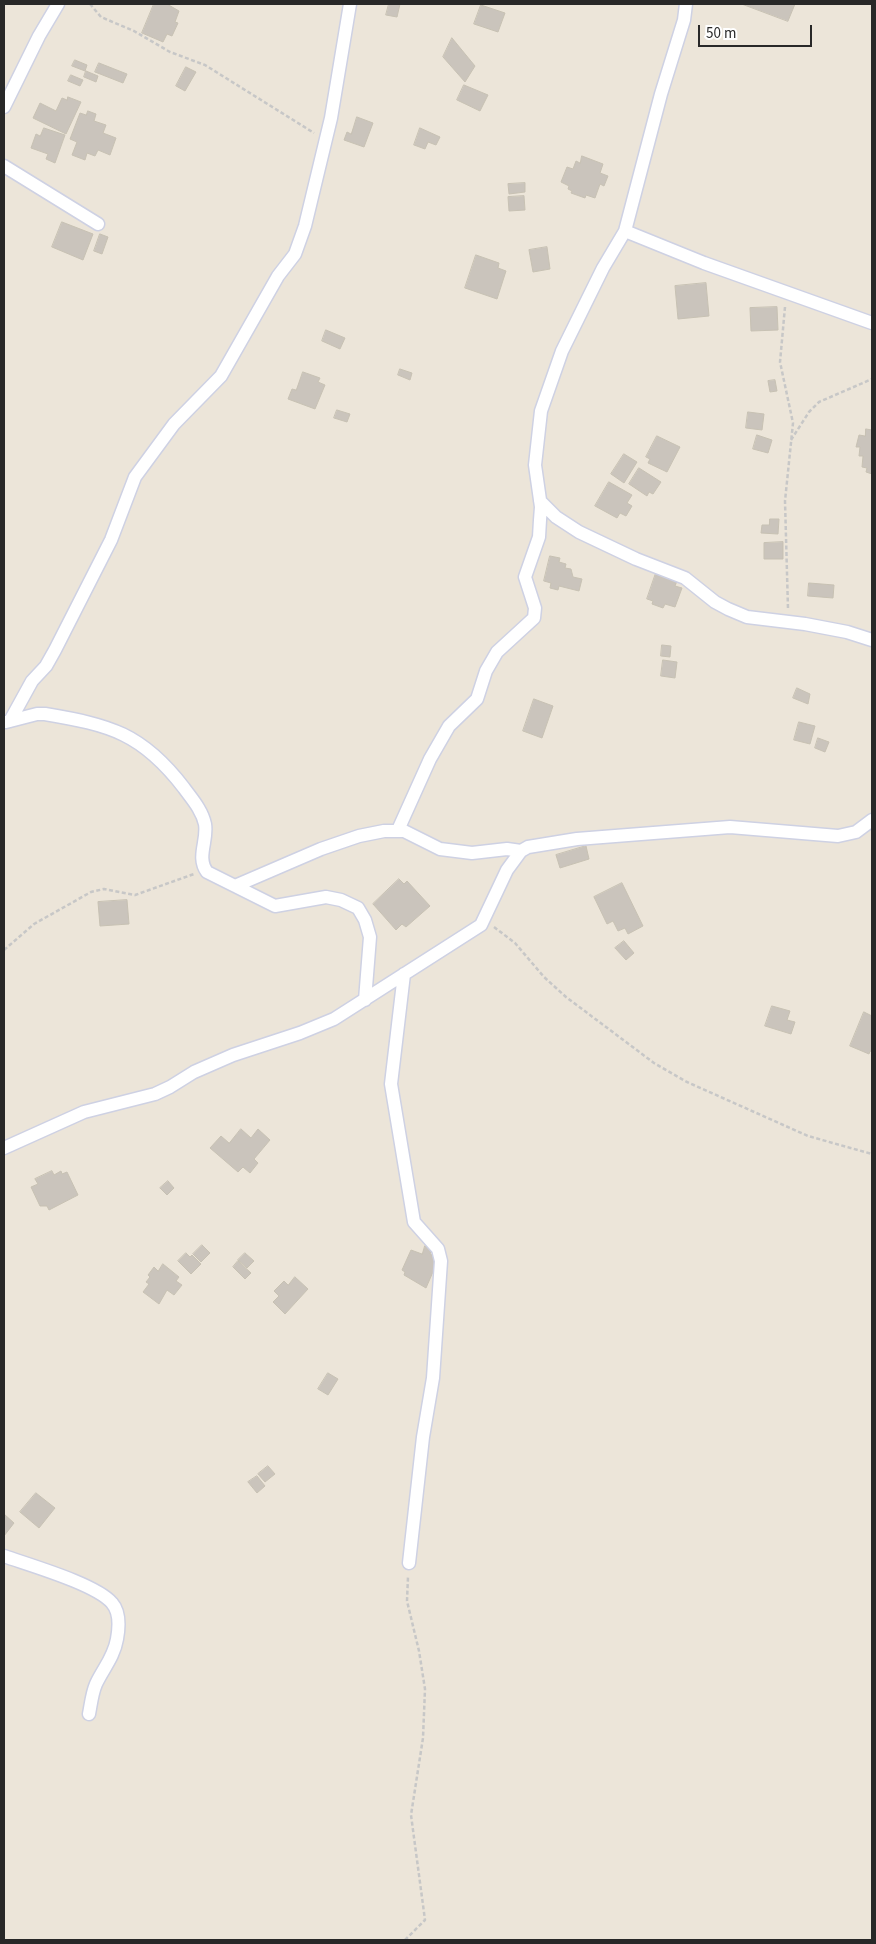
<!DOCTYPE html>
<style>
body{margin:0}
#map{position:relative;width:876px;height:1944px;overflow:hidden;background:#ece5d9;font-family:"Source Sans 3",sans-serif}
canvas{display:block}
.frame{position:absolute;inset:0;border:5px solid #282828;pointer-events:none}
.scale{position:absolute;left:698px;top:25px;width:114px;height:22px;box-sizing:border-box;border:2px solid #282828;border-top:0;padding-left:6px;font-size:15px;line-height:18px;white-space:nowrap;color:#282828;-webkit-text-stroke:4px #fff;paint-order:stroke}
</style>
<div id="map">
<canvas width="876" height="1944"></canvas>
<div class="frame"></div>
<div class="scale">50 m</div>
</div>
<script>
const c = document.querySelector('canvas').getContext('2d');
c.lineJoin = 'round';
function fillPath(path, color) { c.fillStyle = color; c.fill(path, 'evenodd'); }
function stroke(path, color, width, dash) { c.strokeStyle = color; c.lineWidth = width; c.lineCap = dash ? 'butt' : 'round'; c.setLineDash(dash || []); c.stroke(path); }
const building = new Path2D(`
 M154,4H167L179,11L175,22L178,23L172,36L167,34L163,42L142,33Z
 M389,4H400L397,17L386,15Z
 M742,4H795L788,21Z
 M481,5L505,13L498,32L474,24Z
 M452,38L475,66L465,82L443,57Z
 M75,60L87,65L85,71L72,66Z
 M99,63L127,74L123,83L95,72Z
 M186,67L196,72L185,91L176,86Z
 M86,71L98,76L96,82L84,77Z
 M71,75L83,80L80,86L68,81Z
 M464,85L488,95L480,111L457,100Z
 M68,97L81,102L66,134L33,118L40,103L56,111L62,98L67,100Z
 M88,111L96,114L94,121L106,125L103,133L116,138L110,155L98,150L95,156L87,153L85,160L72,155L77,142L70,139L80,113L86,115Z
 M357,117L373,123L364,147L344,140L347,132L351,134Z
 M44,128L65,135L55,163L46,159L48,154L31,148L36,134L40,136Z
 M420,128L440,137L436,145L428,142L425,149L414,145Z
 M582,156L603,164L600,173L608,176L604,186L600,184L595,198L586,195L585,198L571,193L572,191L568,189L569,186L561,182L567,167L573,169L576,161L580,163Z
 M525,183V192L509,194L508,184Z
 M524,196L525,210L509,211L508,197Z
 M62,222L93,234L83,260L52,247Z
 M100,234L108,237L102,254L94,251Z
 M547,247L550,269L533,272L529,250Z
 M476,255L499,263L498,268L506,271L497,299L465,288Z
 M706,283L709,316L678,319L675,286Z
 M777,307L778,330L751,331L750,308Z
 M326,330L345,338L340,349L322,341Z
 M400,369L412,373L410,380L398,375Z
 M303,372L320,378L318,382L325,385L315,409L288,399L292,389L296,390Z
 M775,380L777,391L770,392L768,381Z
 M337,410L350,414L347,422L334,418Z
 M748,412L764,414L762,430L746,428Z
 M866,429L872,430V474L866,472L867,468L862,467L863,456H859L860,447H856L859,435L865,436Z
 M757,435L772,440L768,453L753,449Z
 M657,436L680,447L667,472L648,463L650,459L646,457Z
 M624,454L637,462L624,483L611,474Z
 M639,468L661,482L653,494L649,492L647,496L629,484Z
 M609,482L632,495L627,503L632,506L626,516L620,513L617,518L595,506Z
 M770,519H779L778,534L761,533L762,525H769Z
 M783,542V559H764V543Z
 M550,556L560,558L559,562L566,564L565,568L571,569L573,577L582,579L579,591L559,586L558,590L550,588L551,583L544,581Z
 M656,573L677,581L675,586L682,588L675,607L665,604L663,608L652,604L653,601L647,599Z
 M809,583L834,585L833,598L808,596Z
 M662,645L671,646L670,657L661,656Z
 M663,660L677,662L675,678L661,676Z
 M797,688L810,694L808,704L793,698Z
 M534,699L553,706L542,738L523,731Z
 M799,722L815,726L810,744L794,740Z
 M818,738L829,742L825,752L815,748Z
 M586,846L589,859L560,868L556,855Z
 M399,879L404,884L407,881L430,906L406,927L402,924L396,930L373,904Z
 M622,883L643,926L628,934L625,928L618,931L613,921L607,924L594,897Z
 M127,900L129,924L100,926L98,902Z
 M624,941L634,953L626,960L615,948Z
 M772,1006L790,1011L787,1020L795,1022L791,1034L765,1026Z
 M864,1012L872,1016V1052L870,1051L869,1054L850,1046Z
 M241,1129L251,1138L258,1129L270,1140L254,1159L258,1163L250,1173L243,1167L238,1172L210,1148L221,1136L229,1143Z
 M52,1171L54,1175L61,1171L62,1174L67,1172L78,1195L49,1210L47,1206H40L31,1187L38,1184L35,1179Z
 M168,1181L174,1188L167,1195L160,1188Z
 M202,1245L210,1253L201,1262L193,1254Z
 M425,1246L432,1249L430,1254L439,1258L426,1288L404,1275L405,1272L402,1270L411,1250L422,1254Z
 M186,1253L190,1257L192,1255L201,1264L191,1274L178,1261Z
 M245,1253L254,1261L247,1268L238,1260Z
 M238,1261L251,1273L245,1279L233,1267Z
 M163,1264L179,1277L176,1281L182,1285L174,1295L167,1290L159,1304L143,1292L149,1284L146,1282L150,1277L148,1275L154,1267L158,1271Z
 M295,1277L308,1289L285,1314L273,1302L279,1296L274,1291L284,1281L288,1285Z
 M328,1373L338,1379L328,1395L318,1389Z
 M268,1466L275,1474L265,1482L258,1474Z
 M257,1476L265,1486L257,1493L248,1482Z
 M36,1493L55,1508L39,1528L20,1512Z
 M4,1514L14,1523L4,1536Z`);
fillPath(building, '#cac4bc');
stroke(building, '#c7c1b3', 1);
const minor = new Path2D(`
 M4,107L39,36L58,4
 M4,166L98,224
 M625,231L704,263L872,323
 M540,501L556,517L579,532L636,559L685,578L715,602L728,609L747,617L805,624L847,632L872,640
 M10,721L32,681L46,666L55,650L111,540L135,477L174,424L221,376L278,276L295,254L305,226L331,118L350,4
 M6,722L37,714H45C110,725 142,733 184,788C192,799 202,810 205,824C208,841 196,857 207,872L275,906L326,897L341,900L358,908L365,920L370,937L365,1000
 M398,830L430,759L449,726L477,699L486,671L497,652L534,618L535,608L525,577L539,537L540,520L541,507L535,465L541,411L562,351L603,268L625,231L661,94L684,20L686,4
 M235,886L321,849L359,836L384,831H404L440,849L472,853L507,849L521,851
 M404,974L391,1084L414,1222L438,1249L441,1261L433,1378L423,1437L409,1563
 M4,1148L84,1112L155,1094L170,1087L194,1072L233,1055L300,1033L334,1019L481,925L507,870L521,851L528,847L577,839L730,827L838,836L856,832L872,820
 M4,1556C29,1565 96,1584 112,1603C120,1612 119,1628 117,1639C114,1657 103,1669 96,1684C92,1693 91,1704 89,1714`);
stroke(minor, '#ced1e3', 15);
stroke(new Path2D(`
 M90,4L101,17L134,31L170,52L205,65L314,133
 M785,307L780,362L793,423L785,501L788,609
 M791,440L809,412L819,402L872,379
 M494,927L515,943L544,977L566,997L654,1063L687,1082L808,1136L872,1154
 M4,950L34,924L91,892L104,889L135,895L194,874
 M405,1940L425,1920L411,1815L423,1738L425,1689L419,1651L407,1601L408,1577`), '#c7c7c7', 2.5, [4, 2.5]);
stroke(minor, '#fff', 12);
</script>
